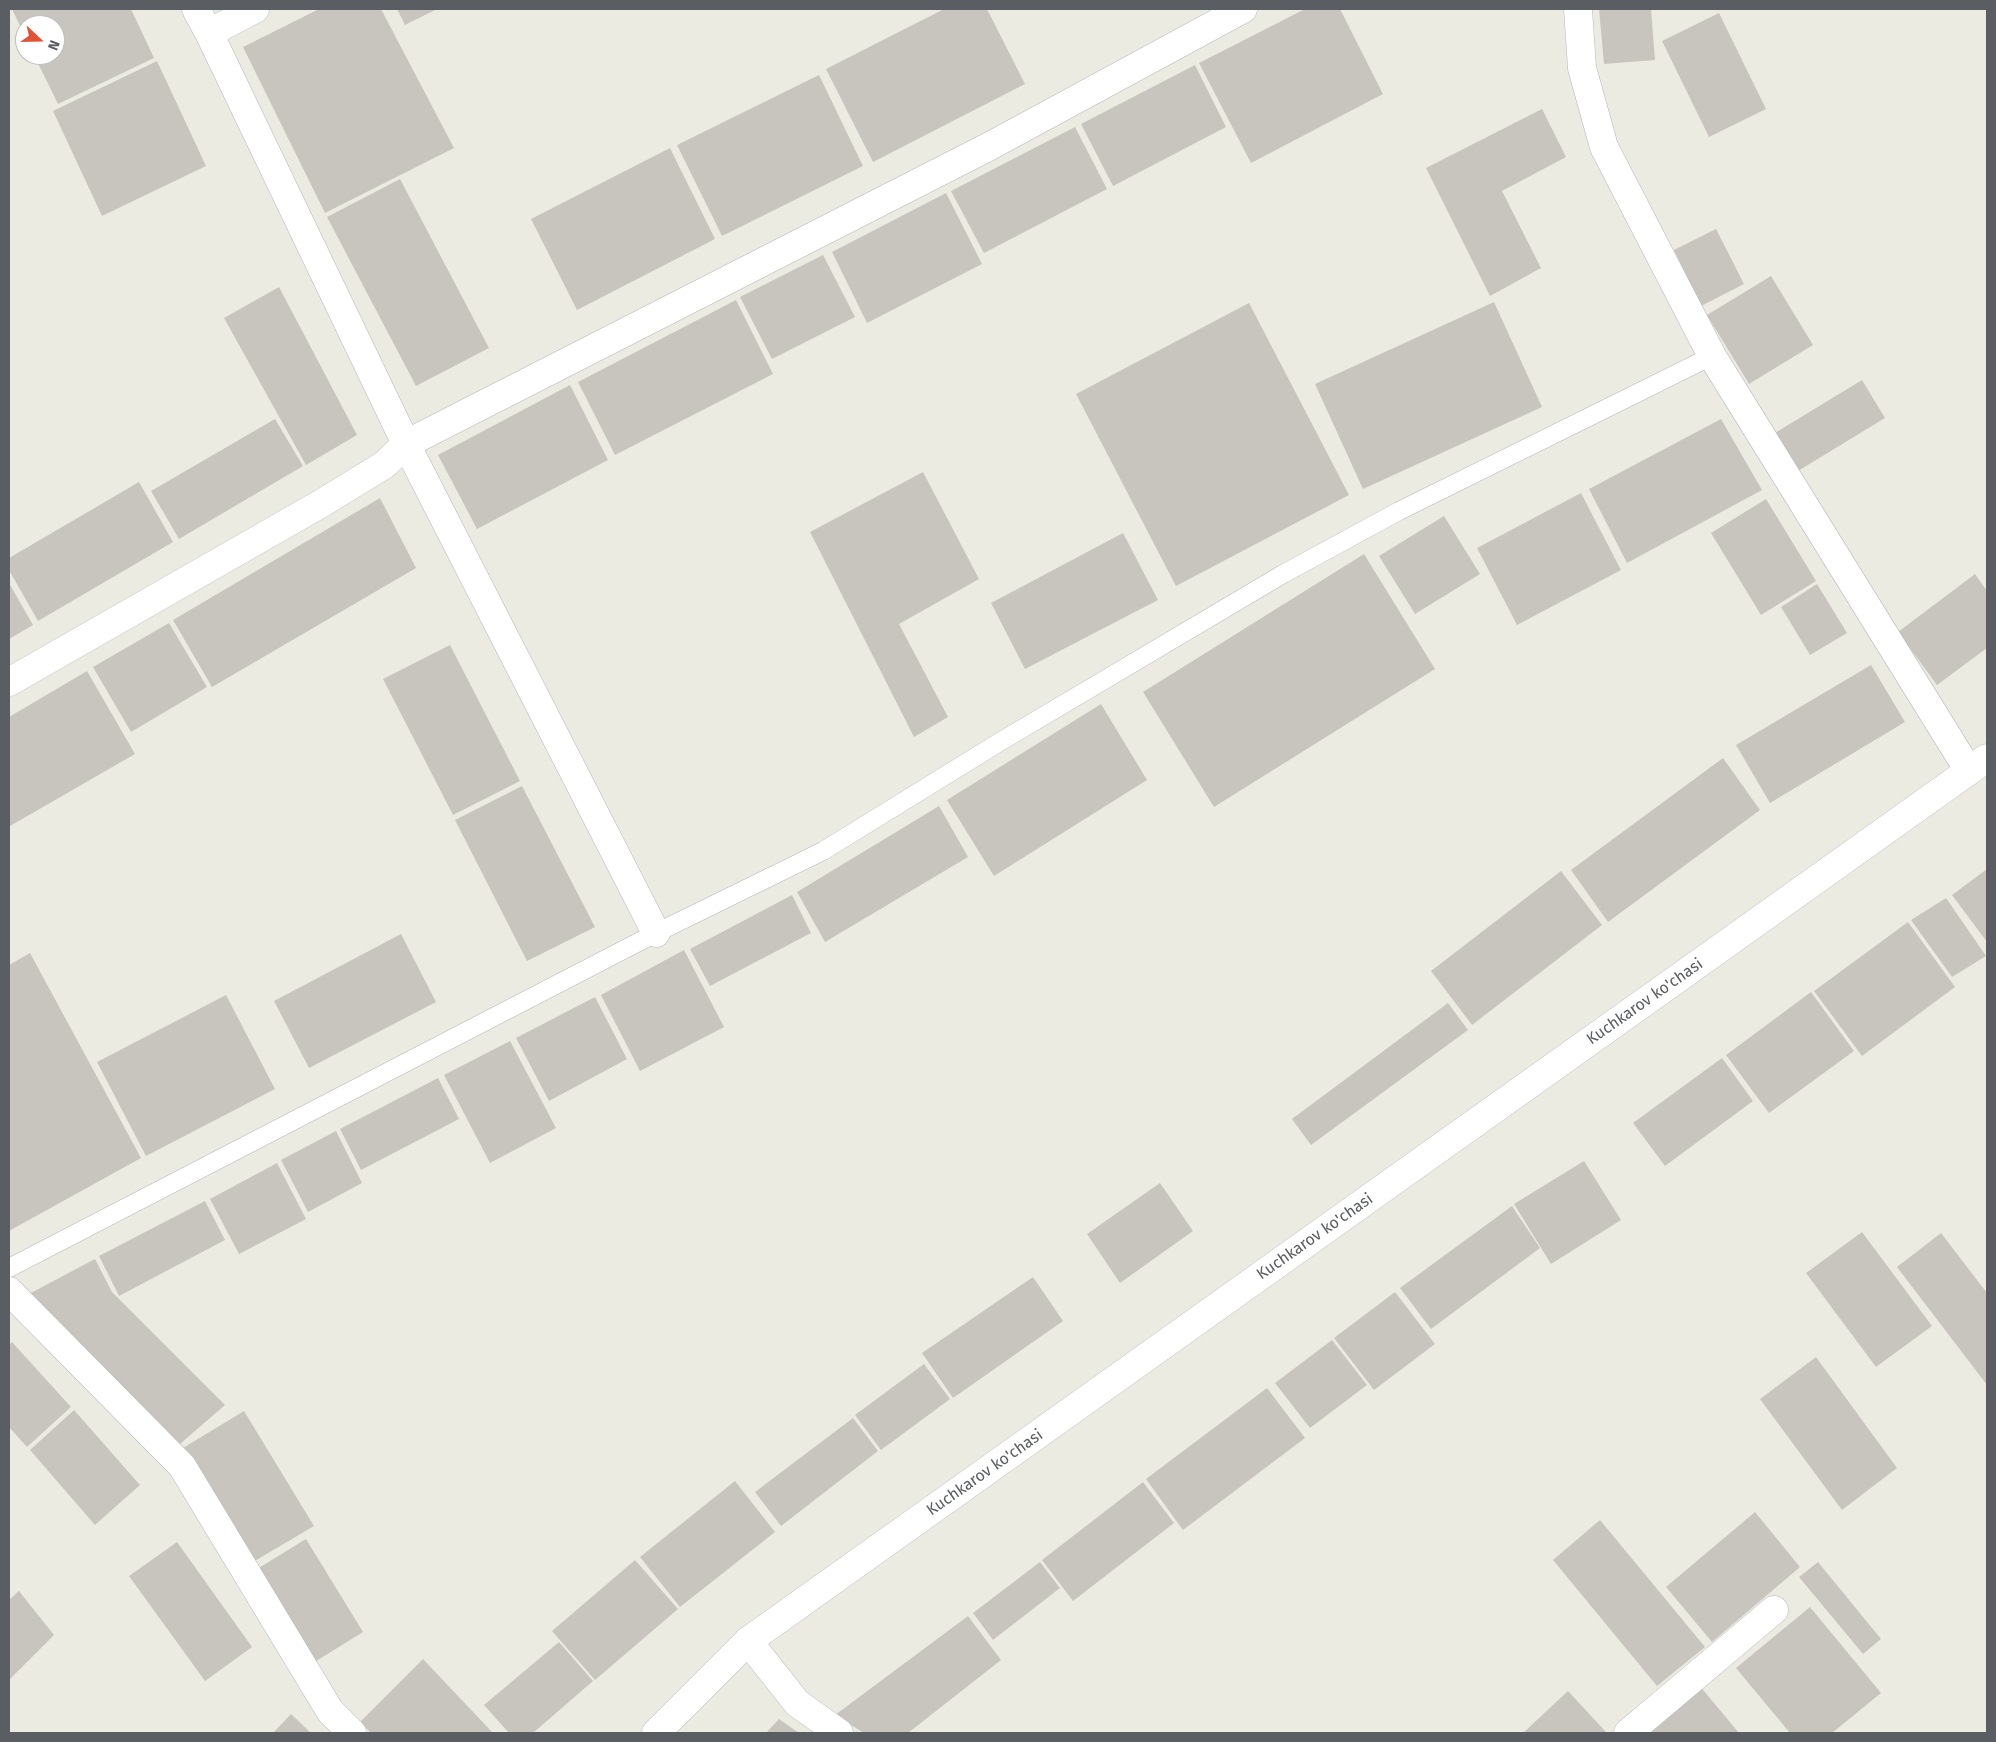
<!DOCTYPE html>
<style>
body{margin:0}
#map{position:relative;width:1996px;height:1742px;overflow:hidden;background:#ecebe2;font-family:"Fira Sans",sans-serif}
canvas{display:block}
.frame{position:absolute;inset:0;border:10px solid #5a5d62;pointer-events:none}
.north{position:absolute;left:15px;top:15px;width:50px;height:50px;box-sizing:border-box;background:#fff;border:1px solid #bdbec0;border-radius:50%;rotate:111deg;font-size:14px;font-weight:700;line-height:20px;text-align:center;color:#5a5d62}
.north::after{content:'';display:block;margin:auto;width:18px;height:22px;background:#e05334;clip-path:polygon(50% 0,100% 100%,50% 72%,0 100%)}
</style>
<div id="map">
<canvas width="1996" height="1742"></canvas>
<div class="frame"></div>
<div class="north">N</div>
</div>
<script>
const c = document.querySelector('canvas').getContext('2d');
c.lineJoin = 'round';
function fillPath(path, color) { c.fillStyle = color; c.fill(path, 'evenodd'); }
function stroke(path, color, width, dash) { c.strokeStyle = color; c.lineWidth = width; c.lineCap = dash ? 'butt' : 'round'; c.setLineDash(dash || []); c.stroke(path); }
function write(font, color, halo, rows, align = 'center') {
  c.font = font + ' "Fira Sans",sans-serif'; c.lineWidth = 4.5; c.setLineDash([]); c.textBaseline = 'middle'; c.strokeStyle = halo; c.fillStyle = color; for (const [text, x, y, turn = 0] of rows) {
    c.save(); c.translate(x, y); c.rotate((+turn || 0) * Math.PI / 180); c.textAlign = isNaN(turn) ? turn : align; if (halo) c.strokeText(text, 0, 0); c.fillText(text, 0, 0); c.restore();
  }
}
fillPath(new Path2D(`
 M12,9H131L154,58L58,104L34,55H55V25H25V36Z
 M319,9H381L454,148L325,213L243,47Z
 M397,9H437L405,25Z
 M944,9H987L1025,84L873,162L826,69Z
 M1305,9H1340L1383,94L1251,163L1199,63Z
 M1599,9H1651L1655,60L1604,64Z
 M1719,13L1766,109L1709,137L1662,41Z
 M157,61L206,166L102,216L53,111Z
 M1195,65L1226,127L1113,186L1081,124Z
 M819,75L863,166L722,236L677,145Z
 M1542,109L1566,157L1502,191L1541,268L1490,296L1426,168Z
 M1075,127L1107,189L984,253L951,191Z
 M670,148L715,239L577,310L531,219Z
 M400,179L489,348L416,386L327,217Z
 M946,193L982,264L867,323L832,252Z
 M1716,229L1744,284L1701,306L1674,250Z
 M823,255L855,317L772,359L740,297Z
 M1771,276L1813,345L1749,384L1707,315Z
 M279,287L357,435L306,465L224,318Z
 M736,300L773,374L615,455L578,382Z
 M1494,302L1542,407L1363,489L1315,384Z
 M1249,303L1349,495L1176,586L1076,394Z
 M1862,380L1885,418L1793,474L1770,436Z
 M570,385L608,460L477,529L438,455Z
 M275,419L303,466L179,539L151,491Z
 M1721,419L1762,490L1627,563L1589,489Z
 M923,472L979,579L899,624L948,717L914,737L810,532Z
 M139,482L173,542L38,621L9,570V558Z
 M1581,493L1621,570L1517,625L1477,548Z
 M380,498L416,568L212,687L173,620Z
 M1766,499L1816,581L1761,615L1711,533Z
 M1444,516L1480,574L1415,614L1379,556Z
 M1123,533L1158,600L1025,669L991,603Z
 M1364,554L1435,669L1214,807L1143,692Z
 M1975,574L1987,591V648L1937,685L1898,632Z
 M9,583L33,625L9,639Z
 M1817,584L1847,633L1810,655L1781,607Z
 M169,623L207,687L131,732L93,667Z
 M450,645L520,781L453,815L383,679Z
 M1871,665L1905,722L1770,803L1736,745Z
 M87,671L135,754L10,826L9,824V717Z
 M1101,704L1147,780L994,876L947,800Z
 M1723,758L1760,810L1608,922L1571,870Z
 M522,786L595,927L527,961L455,820Z
 M939,806L968,857L825,942L797,892Z
 M1987,869V942L1952,895Z
 M1561,871L1602,925L1472,1025L1431,971Z
 M792,895L811,933L710,986L690,949Z
 M1946,898L1986,956L1952,977L1911,920Z
 M1908,922L1955,987L1862,1056L1814,991Z
 M401,934L436,1002L309,1068L274,1001Z
 M684,950L724,1027L640,1071L601,995Z
 M30,953L141,1158L9,1231V965Z
 M1811,992L1854,1051L1769,1113L1726,1055Z
 M226,995L275,1089L146,1156L97,1062Z
 M595,997L627,1059L549,1101L516,1038Z
 M1448,1003L1468,1030L1311,1145L1292,1119Z
 M510,1041L556,1128L490,1163L444,1075Z
 M1722,1058L1753,1101L1665,1166L1633,1123Z
 M438,1078L459,1119L361,1170L340,1129Z
 M336,1131L362,1183L308,1212L281,1160Z
 M1584,1161L1621,1220L1551,1264L1514,1204Z
 M277,1163L306,1219L239,1254L210,1199Z
 M1160,1183L1193,1231L1120,1283L1087,1234Z
 M205,1201L225,1240L119,1296L99,1256Z
 M1512,1206L1540,1248L1431,1329L1400,1288Z
 M1862,1232L1932,1326L1876,1367L1806,1273Z
 M1941,1233L1987,1293V1385L1897,1267Z
 M95,1259L112,1292L225,1405L180,1444L29,1294Z
 M1033,1277L1063,1321L953,1398L922,1353Z
 M1395,1292L1435,1344L1374,1390L1334,1338Z
 M1332,1340L1367,1385L1310,1428L1275,1383Z
 M12,1342L71,1407L27,1447L9,1427V1345Z
 M1816,1357L1897,1468L1842,1510L1760,1399Z
 M924,1364L950,1399L881,1450L855,1415Z
 M1267,1388L1305,1438L1183,1530L1146,1479Z
 M74,1410L140,1485L95,1525L30,1450Z
 M244,1411L314,1526L253,1562L183,1448Z
 M853,1418L878,1451L781,1526L755,1492Z
 M735,1481L775,1532L680,1607L640,1557Z
 M1143,1482L1174,1523L1073,1601L1042,1560Z
 M1755,1512L1800,1567L1712,1642L1666,1587Z
 M1600,1520L1705,1647L1657,1686L1553,1560Z
 M306,1539L363,1632L313,1663L257,1569Z
 M177,1542L252,1647L205,1681L129,1576Z
 M635,1560L678,1609L595,1680L552,1631Z
 M1040,1562L1060,1588L993,1640L973,1613Z
 M1818,1562L1881,1639L1863,1654L1799,1577Z
 M19,1591L54,1635L9,1680V1600Z
 M1810,1607L1881,1693L1832,1733H1790L1736,1668Z
 M968,1616L1001,1660L908,1733H864L835,1715Z
 M559,1642L593,1681L533,1733H509L484,1705Z
 M423,1659L493,1733H371L360,1722Z
 M1699,1685L1739,1733H1642Z
 M1568,1691L1606,1732L1523,1733Z
 M291,1714L311,1733H273Z
 M779,1719L799,1733H766Z`), '#c8c5bf');
const lane = new Path2D(`
 M9,1268L656,933L823,851L998,743L1283,574L1399,511L1712,356`);
const street = new Path2D(`
 M196,9L209,33L406,444L656,933
 M1578,9L1582,68L1604,147L1712,356L1969,771
 M209,33L255,9
 M9,682L322,503L384,465L406,444L990,146L1243,9
 M9,1291L182,1466L330,1711L352,1733
 M748,1641L797,1703L839,1733
 M1628,1733L1774,1610`);
const secondary = new Path2D(`
 M656,1733L748,1641L1987,758`);
stroke(lane, '#b4b7bc', 19);
stroke(street, '#b4b7bc', 29);
stroke(secondary, '#b5b8be', 29);
stroke(lane, '#fff', 18);
stroke(street, '#fff', 28);
stroke(secondary, '#fff', 28);
write('16px', '#5a5d62', '#fff', [
 ["Kuchkarov ko'chasi",1645,1002,-35],
 ["Kuchkarov ko'chasi",1315,1237,-35],
 ["Kuchkarov ko'chasi",985,1473,-35]
]);
</script>
